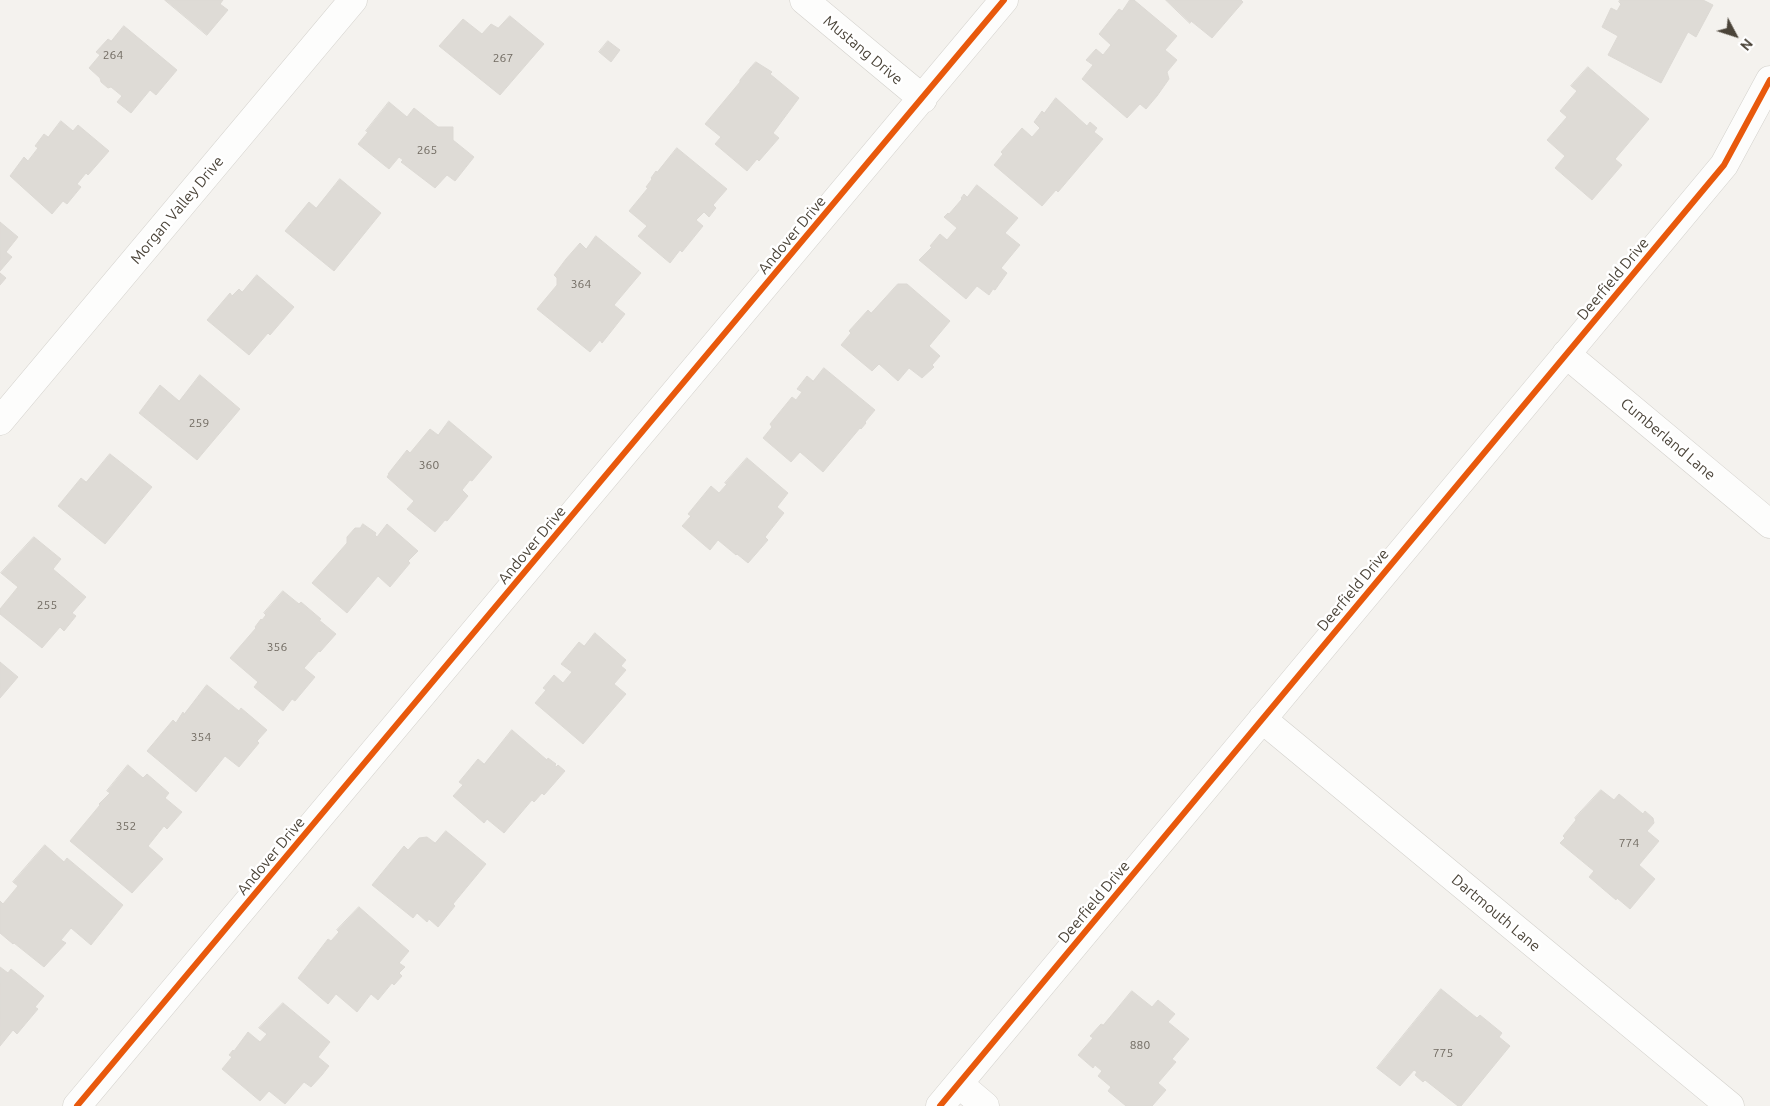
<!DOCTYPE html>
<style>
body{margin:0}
#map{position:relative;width:1770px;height:1106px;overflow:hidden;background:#f4f2ee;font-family:Ubuntu,sans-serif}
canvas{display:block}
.north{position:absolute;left:1710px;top:10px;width:50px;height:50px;-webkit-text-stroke:4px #fff;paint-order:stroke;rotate:130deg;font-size:14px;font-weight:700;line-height:20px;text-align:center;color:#4b4439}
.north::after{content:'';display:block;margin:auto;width:18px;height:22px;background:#4b4439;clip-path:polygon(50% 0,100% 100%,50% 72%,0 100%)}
</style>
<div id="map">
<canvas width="1770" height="1106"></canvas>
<div class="north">N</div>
</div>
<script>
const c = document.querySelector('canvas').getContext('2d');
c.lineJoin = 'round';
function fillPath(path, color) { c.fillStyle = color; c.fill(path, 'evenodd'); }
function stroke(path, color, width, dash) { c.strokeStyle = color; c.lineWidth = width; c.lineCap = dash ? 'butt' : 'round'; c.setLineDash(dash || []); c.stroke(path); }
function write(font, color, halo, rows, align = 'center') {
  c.font = font + ' Ubuntu,sans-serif'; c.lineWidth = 5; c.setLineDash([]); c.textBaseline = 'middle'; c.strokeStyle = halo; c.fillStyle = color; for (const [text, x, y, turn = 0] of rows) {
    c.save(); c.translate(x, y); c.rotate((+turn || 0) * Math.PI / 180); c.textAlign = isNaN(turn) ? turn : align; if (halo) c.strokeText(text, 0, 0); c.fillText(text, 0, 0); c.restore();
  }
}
const building = new Path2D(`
 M165,0H223L220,4L228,10L207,35Z
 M1130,0H1134L1177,36L1165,50L1177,60L1167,72L1169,79L1157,96L1146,109L1140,104L1127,118L1082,79L1093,65L1086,60L1096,49L1103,55L1111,45L1099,34L1119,9L1122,11Z
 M1166,0H1241L1243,2L1212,38L1191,21L1190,23Z
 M1620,0H1703L1713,5L1696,37L1688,32L1661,83L1608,55L1618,36L1602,27L1611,8L1617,11L1621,4L1619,2Z
 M510,16L544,44L500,95L439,46L463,19L482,34L491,24L498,28Z
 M124,26L177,70L156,95L150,90L131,113L117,102L122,96L111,87L108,88L101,82L100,78L89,68L100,55L96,52L108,39L111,41Z
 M608,41L620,50L611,62L599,52Z
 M756,62L772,72L770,74L799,98L773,133L779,138L759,161L757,159L747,171L715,144L721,137L705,124L740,82V80L751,67Z
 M1588,67L1649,119L1615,159L1622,165L1592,200L1555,168L1565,156L1547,140L1567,117L1560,111L1577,91L1571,86Z
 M1056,98L1087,126L1090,122L1097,128L1094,132L1103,139L1058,192L1056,190L1042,206L994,165L1003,154L1001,152L1022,128L1032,137L1040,128L1034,122L1042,111L1044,113Z
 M389,102L407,117L414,108L438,127H453V140L474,157L455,181L447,175L435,188L401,162L403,160L399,157L389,169L358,144L368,132L366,131Z
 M61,121L73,131L78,125L109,151L88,175L86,173L77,184L81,187L67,204L63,201L52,214L10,176L24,157L28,161L38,148L35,146L44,134L48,137Z
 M677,148L727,189L713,205L716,208L709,217L704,212L696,220L703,226L682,252L680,250L670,263L638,236L647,226L629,211L648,188L646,187L652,179L651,178L656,171L657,172Z
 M340,179L381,213L334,271L285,231L309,202L316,208Z
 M977,185L1018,218L1005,233L1020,245L1001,268L1007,273L995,290L993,289L989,295L977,286L966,299L919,260L932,247L930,246L940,234L947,240L957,228L944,217L948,213L949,214L962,199L961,198L964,194L967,197Z
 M0,222L18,237L6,252L12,257L0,271Z
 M596,236L641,273L614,305L625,314L602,343L600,340L590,352L537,309L557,285V278L554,275L566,259L580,243L586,249Z
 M0,273L6,278L0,285Z
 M257,275L294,307L270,335L268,333L249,355L207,320L230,293L232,296L239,289L242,292Z
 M898,284H907L950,321L929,346L940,356L932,365L934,367L922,378L909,368L898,381L879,364L872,371L841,345L851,333L849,331L868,310L871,313Z
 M824,368L875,410L865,422L866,423L861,429L860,428L823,472L800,452L791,462L763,438L772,427L770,424L792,397L796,400L802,392L797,389L807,376L813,381Z
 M200,375L240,409L197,460L139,413L160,385L179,401Z
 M449,421L492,457L472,481L470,480L462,490L468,496L447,521L445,520L435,532L407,509L414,501L387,477L389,474H388L407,450L410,453L430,429L438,435Z
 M110,454L152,487L105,544L58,506L81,478L86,482Z
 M747,458L788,493L777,507L784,513L765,537L768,540L748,563L737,554L736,555L718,540L710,550L682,526L691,516L688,514L711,486L719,493L727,484L725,483Z
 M363,524L376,533L375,535L377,537L387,524L418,551L408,561L410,563L390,587L378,576L347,613L312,583L347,543V537L355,528H360Z
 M34,537L61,559L53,569L86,597L72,613L76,616L64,631L60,627L42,648L0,614V609L18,587L1,573Z
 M283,591L299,604L301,602L321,619L319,620L336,634L320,652L319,651L304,668L315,677L295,701L292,699L283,711L254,687L258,682L230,658L256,628L255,627L261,619L262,620L266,615L264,613Z
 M595,633L626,660L621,666L626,670L614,684L626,694L583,744L535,703L546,690L543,688L554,675L563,683L572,672L561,664L579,642L584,646Z
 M0,662L18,677L0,698Z
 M207,685L239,711L241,708L267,730L257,741L259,743L239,767L225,756L196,792L147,751L173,720L176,723L183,712L184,714Z
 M512,730L547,760L548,758L556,764L555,765L556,767L558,765L565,771L544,795L542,793L534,802L532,800L504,833L487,819L484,823L453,796L463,785L459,782L478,759L484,764Z
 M128,765L143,778L147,774L169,793L165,798L182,812L167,829L164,826L148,846L163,859L132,893L70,841L100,805L99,804L110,793L107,791Z
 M1601,790L1614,800L1619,794L1643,814L1645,811L1653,818L1654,823L1647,831L1659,841L1639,865L1655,879L1630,909L1617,898L1616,900L1589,877L1594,871L1560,843L1565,838L1563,836L1576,820L1575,818Z
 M446,831L486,864L453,904L455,906L438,927L429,919L427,922L417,913L413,918L372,885L404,846L408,850L419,838L427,837L435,843Z
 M45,845L64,862L67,858L123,905L91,945L71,928L61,940L66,943L44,967L14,943L13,944L0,933V901L3,904L18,886L13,882Z
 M359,907L409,951L399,963L405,967L399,973L402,976L394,985L392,983L378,1000L371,994L357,1012L336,994L328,1004L298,978L328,939L331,941L339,932L337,930Z
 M0,967L8,973L11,969L44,996L35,1007L38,1009L17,1034L13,1030L0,1046Z
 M1441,989L1477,1018L1480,1015L1502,1033L1499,1037L1510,1046L1461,1106H1458L1425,1080L1423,1082L1415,1075L1417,1072L1414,1070L1400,1086L1377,1068Z
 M1132,991L1152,1007L1158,1000L1175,1014L1168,1022L1189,1039L1172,1059L1176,1062L1158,1083L1166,1090L1152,1106H1126L1108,1091L1111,1087L1098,1076L1102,1071L1095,1065L1093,1068L1078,1055L1093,1038L1090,1036L1101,1024L1103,1025Z
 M283,1003L330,1042L318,1057L329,1066L322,1075L311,1087L304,1082L285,1104L269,1091L260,1101L222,1069L232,1057L229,1055L233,1050L234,1051L248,1032L260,1042L267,1034L259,1028Z`);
fillPath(building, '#dedbd6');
stroke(building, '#dcd9d4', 1);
const minor = new Path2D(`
 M804,0L923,99
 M1566,354L1770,524
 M0,421L353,0
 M1262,719L1730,1106
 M959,1084L985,1106
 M77,1106L1004,0
 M940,1106L1724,165L1770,80`);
stroke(minor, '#d2d0cb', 29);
stroke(minor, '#fdfdfc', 28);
stroke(new Path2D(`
 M77,1106L1004,0
 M940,1106L1724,165L1770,80`), '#e8590c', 6);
write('12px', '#706a61', null, [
 ["264",113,55],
 ["267",503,58],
 ["265",427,150],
 ["364",581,284],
 ["259",199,423],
 ["360",429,465],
 ["255",47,605],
 ["356",277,647],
 ["354",201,737],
 ["352",126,826],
 ["774",1629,843],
 ["880",1140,1045],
 ["775",1443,1053]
]);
write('15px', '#4b4439', '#fff', [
 ["Mustang Drive",863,50,40],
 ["Morgan Valley Drive",177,210,-50],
 ["Andover Drive",792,235,-50],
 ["Deerfield Drive",1613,279,-50],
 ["Cumberland Lane",1668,439,40],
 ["Andover Drive",532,545,-50],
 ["Deerfield Drive",1353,590,-50],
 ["Andover Drive",271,856,-50],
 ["Deerfield Drive",1094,902,-50],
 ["Dartmouth Lane",1496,913,40]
]);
</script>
